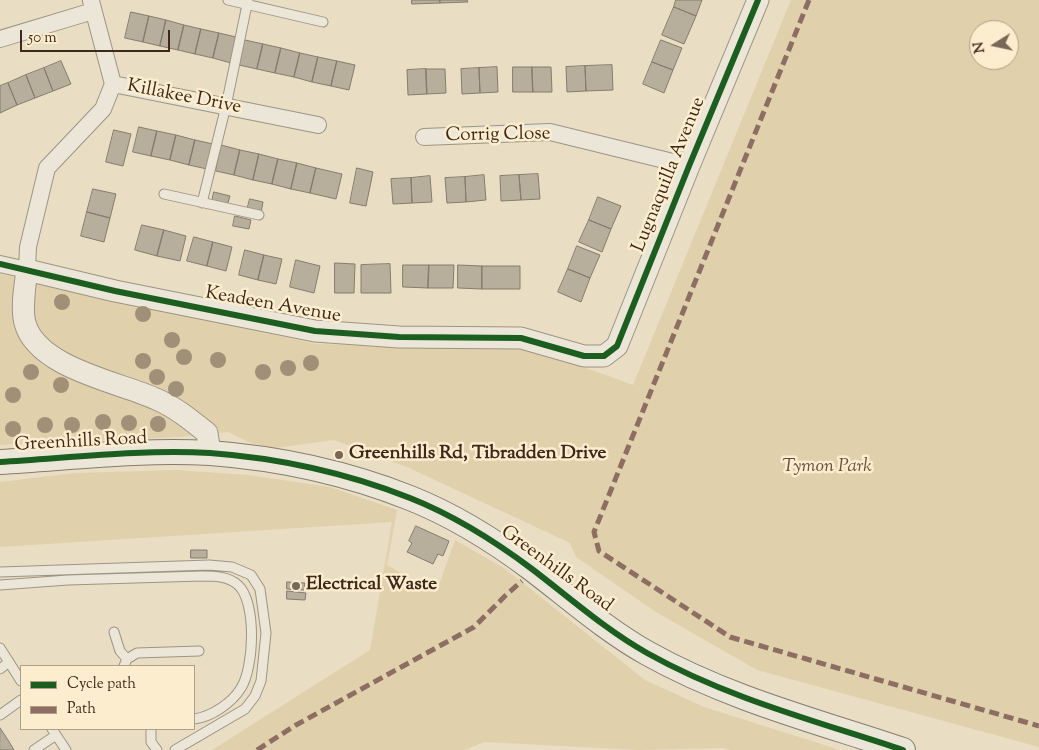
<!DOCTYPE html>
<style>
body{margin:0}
#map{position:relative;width:1039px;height:750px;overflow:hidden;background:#e9dec3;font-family:"Sorts Mill Goudy",serif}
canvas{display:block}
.legend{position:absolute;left:20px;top:665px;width:175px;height:65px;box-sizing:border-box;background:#fbedce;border:1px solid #af9f86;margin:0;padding:6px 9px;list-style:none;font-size:15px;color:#3d291b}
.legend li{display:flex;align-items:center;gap:10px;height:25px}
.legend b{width:25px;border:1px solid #af9f86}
.north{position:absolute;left:969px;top:20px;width:50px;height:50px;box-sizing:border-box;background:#fbedce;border:1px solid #af9f86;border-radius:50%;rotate:260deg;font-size:14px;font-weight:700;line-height:20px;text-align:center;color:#3d291b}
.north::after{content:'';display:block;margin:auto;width:18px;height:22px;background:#796856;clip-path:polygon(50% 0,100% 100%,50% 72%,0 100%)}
.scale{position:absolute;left:20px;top:30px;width:150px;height:22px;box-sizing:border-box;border:2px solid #3d291b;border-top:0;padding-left:6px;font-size:15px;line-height:18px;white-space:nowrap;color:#3d291b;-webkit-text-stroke:4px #fbedce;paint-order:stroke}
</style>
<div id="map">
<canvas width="1039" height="750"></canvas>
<ul class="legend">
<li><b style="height:6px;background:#1b5e20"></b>Cycle path</li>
<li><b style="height:6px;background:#8d6e63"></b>Path</li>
</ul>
<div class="north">N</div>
<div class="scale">50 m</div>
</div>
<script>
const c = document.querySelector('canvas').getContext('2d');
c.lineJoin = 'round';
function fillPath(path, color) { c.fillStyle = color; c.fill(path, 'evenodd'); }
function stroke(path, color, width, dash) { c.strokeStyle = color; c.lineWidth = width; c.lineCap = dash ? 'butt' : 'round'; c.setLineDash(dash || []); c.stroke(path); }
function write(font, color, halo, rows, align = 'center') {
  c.font = font + ' "Sorts Mill Goudy",serif'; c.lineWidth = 5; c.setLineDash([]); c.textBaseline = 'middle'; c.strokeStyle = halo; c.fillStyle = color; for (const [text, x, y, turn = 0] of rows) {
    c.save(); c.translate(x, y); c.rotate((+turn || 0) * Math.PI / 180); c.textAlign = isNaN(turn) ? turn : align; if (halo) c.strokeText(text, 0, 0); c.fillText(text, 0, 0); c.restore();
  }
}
fillPath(new Path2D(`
 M791,0H1039V747L757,670L656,612L576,557L570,543L407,467L334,440L275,448L251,443L228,432L180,437L0,445V274L317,344L534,349L633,385ZM979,30H1009V60H979Z
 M176,470L248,475L330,487L397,510L387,565L436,593L455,540L504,568L645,680L704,707L840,750H731L723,748L638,750L485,742L464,750H212L370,650L392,522L0,547V482L75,473Z`), '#e0d0ac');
const building = new Path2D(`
 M412,0H440V3L412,4Z
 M440,0H467L468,2L440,3Z
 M676,0H702L696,16L674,7Z
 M674,7L696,16L684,44L662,35Z
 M131,12L149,16L143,42L125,38Z
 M149,16L166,20L160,46L143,42Z
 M166,20L184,25L178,50L160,46Z
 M184,25L201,29L195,54L178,50Z
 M201,29L219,33L213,58L195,54Z
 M219,33L236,37L231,63L213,58Z
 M245,40L263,44L257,69L239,65Z
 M661,40L682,48L673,70L652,62Z
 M263,44L281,48L275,73L257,69Z
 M281,48L300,53L294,77L275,73Z
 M300,53L318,57L312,82L294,77Z
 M318,57L337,61L331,86L312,82Z
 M61,61L71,84L53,91L44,68Z
 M337,61L355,65L349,90L331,86Z
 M652,62L673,70L664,93L643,84Z
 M612,65L613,90L586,91L585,66Z
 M585,66L586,91L567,92L566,67Z
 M497,67L498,92L480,93L479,68Z
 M513,67H532L533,92H513Z
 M532,67H551L552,92H533Z
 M44,68L53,91L35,98L26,75Z
 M479,68L480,93L462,94L461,69Z
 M426,69H445L446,93L427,94Z
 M426,69L427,94L408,95L407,70Z
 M26,75L35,98L17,105L8,83Z
 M8,83L17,105L0,113V86Z
 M139,127L157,131L151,156L133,152Z
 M114,130L131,134L123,166L106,162Z
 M157,131L176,135L170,160L151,156Z
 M176,135L195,140L189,165L170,160Z
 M195,140L213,144L207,169L189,165Z
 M221,145L240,150L234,175L216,171Z
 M240,150L259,154L253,180L234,175Z
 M259,154L278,159L272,184L253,180Z
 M278,159L297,163L291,189L272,184Z
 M297,163L316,168L310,193L291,189Z
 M316,168L342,174L336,199L310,193Z
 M357,168L373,172L366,206L350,203Z
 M538,174L540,199L521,200L519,175Z
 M484,175L486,200L466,202L465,177Z
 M519,175L521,200L501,201L500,176Z
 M430,176L432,202L412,203L411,178Z
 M465,177L466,202L447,203L445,178Z
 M411,178L412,203L393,204L391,179Z
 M93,189L116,194L110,218L87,212Z
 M214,192L230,196L227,206L212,202Z
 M598,197L621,206L611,229L589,220Z
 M250,199L263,202L261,213L247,210Z
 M87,212L110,218L104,242L81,236Z
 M235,216L251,220L249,229L233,226Z
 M589,220L611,229L602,252L579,242Z
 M142,225L164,230L157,256L135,250Z
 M164,230L186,236L180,261L157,256Z
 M194,237L213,242L207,266L187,261Z
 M213,242L232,247L226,271L207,266Z
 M577,246L600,255L590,278L568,269Z
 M245,250L264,255L258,280L239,275Z
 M264,255L282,259L276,284L258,280Z
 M296,260L320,266L314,293L290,287Z
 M335,263L355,264L354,293H335Z
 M390,264L391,293H361V265Z
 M403,265H429L428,288L403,287Z
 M429,265H454L453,288H428Z
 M458,265L482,266V289L458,288Z
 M482,266H520V289H482Z
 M568,269L590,278L581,302L558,292Z
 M416,526L449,541L443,556L438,554L433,564L407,552L412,543L409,541Z
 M191,550H207V558H191Z
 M287,582L305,583L304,590L287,589Z
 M287,591L306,593L305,600L287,599Z
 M0,728L8,740L14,750H0Z`);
fillPath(building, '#b7ae9b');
stroke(building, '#847c6d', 1);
const service = new Path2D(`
 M228,0L323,22
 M164,194L259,215
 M202,203L226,106L248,0
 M0,572L209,565L232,567L251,575L260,589L266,633L261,681L255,696L245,709L175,750
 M0,585L68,580L202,576C214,576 228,576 238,585C257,602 254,668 241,688C232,703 211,717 194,719
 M114,632L120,651L127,659
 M0,648L21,681
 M124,666L127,659L137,653L199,651
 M0,669L9,662
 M0,715L21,700
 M52,729L66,750
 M151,729V742L157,750
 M34,750L56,735`);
const minor = new Path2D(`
 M91,1L113,84
 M0,39L93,11
 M113,84L318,125
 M424,137L550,132L689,166
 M0,264L27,270L28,247L47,168L103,109L113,84`);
const tertiary = new Path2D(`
 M210,453L207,433C191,420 175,407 156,399C119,382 37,368 25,323C21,308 25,286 27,270L115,291L315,331L399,337L521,338L584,356H604L617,346L689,166L758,0`);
const secondary = new Path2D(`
 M0,462C69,458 141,449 210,453C278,458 347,473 410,498C453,515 496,542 532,569C570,598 606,630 647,653C727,698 816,721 903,750`);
stroke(service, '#9d9483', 11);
stroke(minor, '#9d9483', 18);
stroke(tertiary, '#9d9483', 23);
stroke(secondary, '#847c6d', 26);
stroke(service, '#ece6d9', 9);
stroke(minor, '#ece6d9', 16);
stroke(tertiary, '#ece6d9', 21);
stroke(secondary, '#ece6d9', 24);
stroke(new Path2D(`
 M809,0L594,532L599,551L730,637L1039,726
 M257,750L296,725L474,627L506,595L522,581`), '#8d6e63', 5, [10, 5]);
stroke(new Path2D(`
 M0,264L115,291L315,331L399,337L521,338L584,356H604L617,346L689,166L758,0
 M0,462C69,458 141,449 210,453C278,458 347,473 410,498C453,515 496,542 532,569C570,598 606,630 647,653C727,698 816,721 903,750`), '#1b5e20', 6);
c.fillStyle = '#a09078';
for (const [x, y] of [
 [62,302],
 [143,314],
 [172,340],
 [184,357],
 [218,360],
 [143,361],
 [311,363],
 [288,368],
 [31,372],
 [263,372],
 [157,377],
 [61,385],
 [176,389],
 [13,395],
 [103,422],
 [129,423],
 [158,424],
 [45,425],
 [72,425],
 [13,429]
]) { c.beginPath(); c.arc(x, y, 8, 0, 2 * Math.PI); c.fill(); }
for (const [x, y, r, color] of [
 [339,455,5,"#796856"],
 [296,586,5,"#796856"]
]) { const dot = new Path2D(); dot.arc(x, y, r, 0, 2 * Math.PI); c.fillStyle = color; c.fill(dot); stroke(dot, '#fbedce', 2); }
write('19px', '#3d291b', '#fbedce', [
 ["Killakee Drive",184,98,11],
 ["Corrig Close",498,136,-1],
 ["Lugnaquilla Avenue",670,175,-68],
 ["Keadeen Avenue",273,306,10],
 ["Greenhills Road",81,443,-3],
 ["Greenhills Road",556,570,36]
]);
write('bold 19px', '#3d291b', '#fbedce', [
 ["Greenhills Rd, Tibradden Drive",349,455],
 ["Electrical Waste",306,586]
], 'left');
write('italic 19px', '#64503a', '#fbedce', [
 ["Tymon Park",827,468]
]);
</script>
